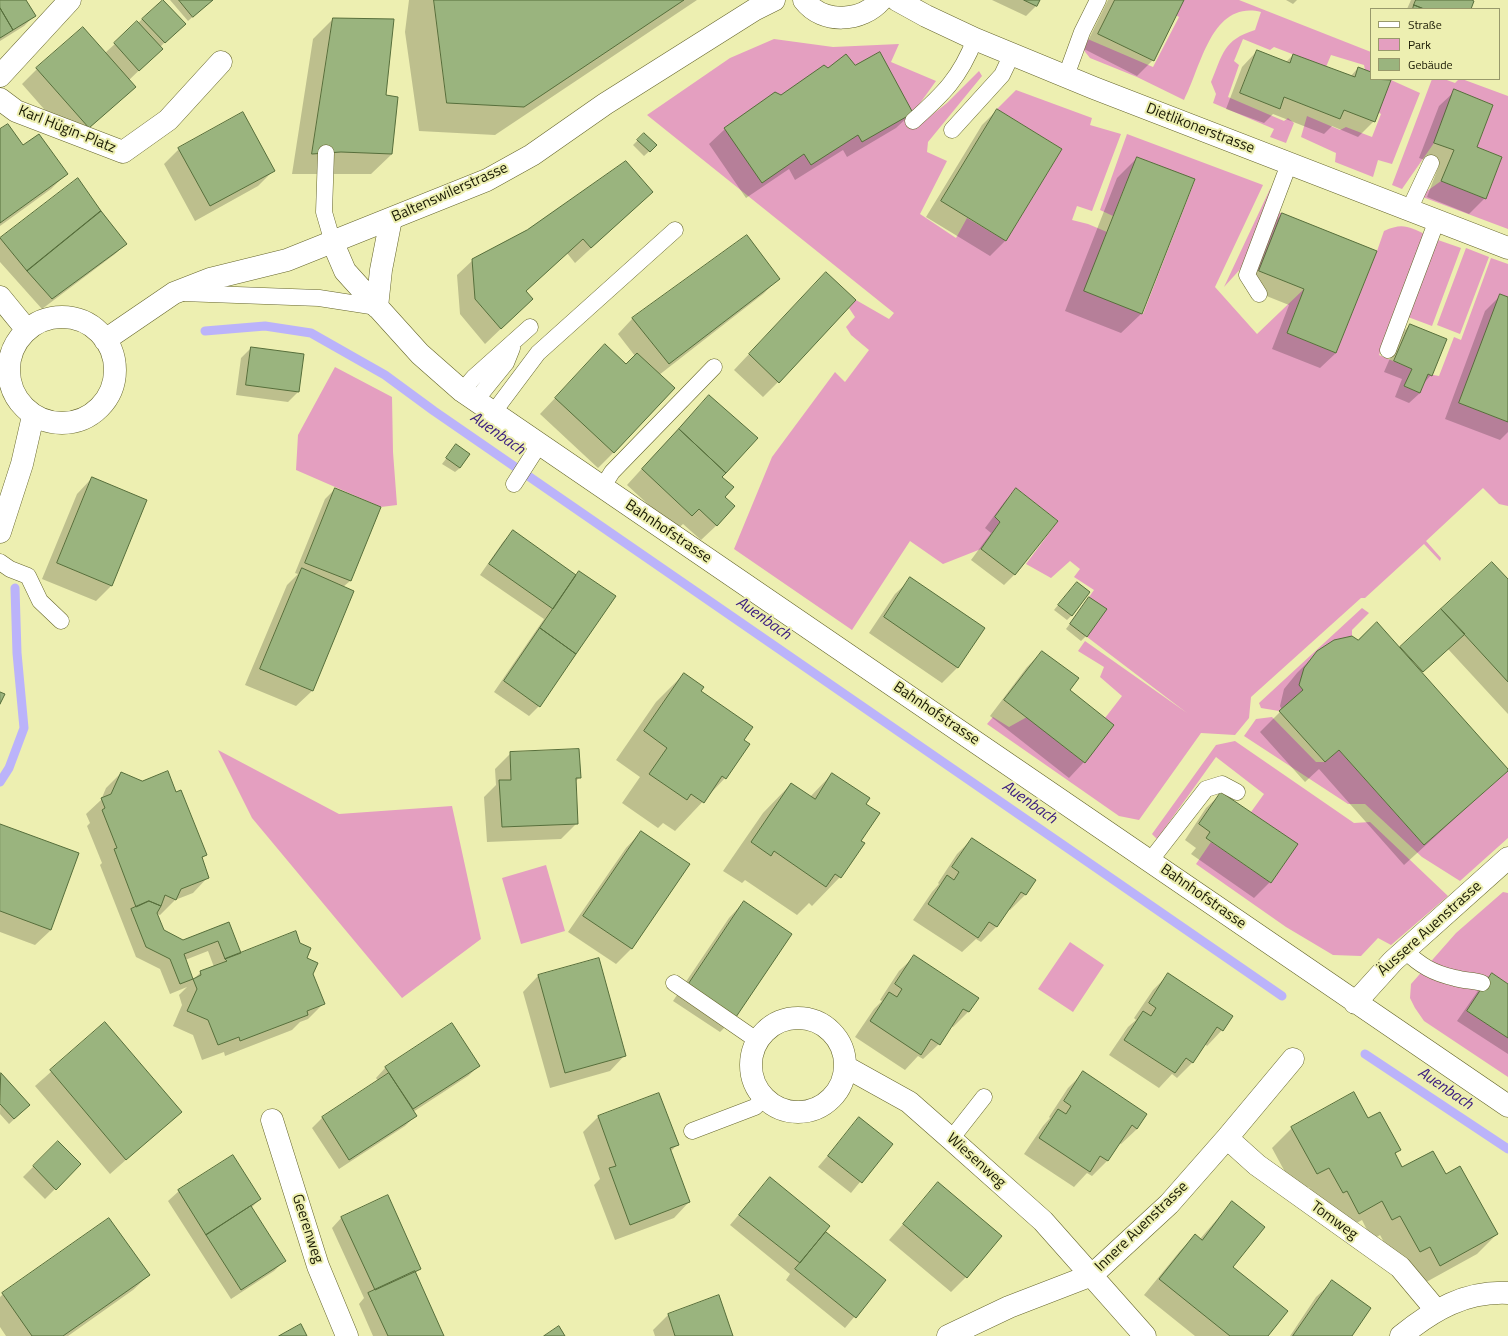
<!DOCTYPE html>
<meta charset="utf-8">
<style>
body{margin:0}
#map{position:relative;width:1508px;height:1336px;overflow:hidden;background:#edefb1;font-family:"Titillium Web",sans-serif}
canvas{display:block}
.legend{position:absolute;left:1370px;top:8px;width:130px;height:72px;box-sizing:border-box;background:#edefb1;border:1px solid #98996b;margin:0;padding:5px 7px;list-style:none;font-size:12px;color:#191903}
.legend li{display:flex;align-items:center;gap:8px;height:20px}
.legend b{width:20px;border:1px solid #98996b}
</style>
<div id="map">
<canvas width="1508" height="1336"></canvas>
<ul class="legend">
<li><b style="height:5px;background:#fff"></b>Straße</li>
<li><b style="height:11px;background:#e49fc0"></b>Park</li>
<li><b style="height:11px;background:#9ab47e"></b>Gebäude</li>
</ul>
</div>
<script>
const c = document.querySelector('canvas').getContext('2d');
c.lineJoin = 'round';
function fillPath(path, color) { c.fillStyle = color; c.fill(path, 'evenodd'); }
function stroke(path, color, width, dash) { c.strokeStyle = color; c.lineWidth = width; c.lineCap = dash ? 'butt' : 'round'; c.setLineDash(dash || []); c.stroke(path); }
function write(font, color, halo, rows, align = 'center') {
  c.font = font + ' "Titillium Web",sans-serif'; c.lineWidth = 4; c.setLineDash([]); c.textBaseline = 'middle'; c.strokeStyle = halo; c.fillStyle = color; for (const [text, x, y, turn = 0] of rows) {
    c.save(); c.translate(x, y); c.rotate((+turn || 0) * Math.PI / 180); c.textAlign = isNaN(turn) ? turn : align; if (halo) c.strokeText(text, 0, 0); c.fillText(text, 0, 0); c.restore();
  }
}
fillPath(new Path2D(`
 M1176,0H1239L1371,52V72L1365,70L1364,65L1331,55L1326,67L1274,47L1270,50L1243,39L1234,61L1239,65L1228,97L1284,121L1288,118L1294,123L1286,143L1270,137L1274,129L1213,103L1216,94L1211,82C1223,54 1223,40 1255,30L1261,12C1211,0 1201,68 1184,100L1137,77L1090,58L1078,43L1083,37L1153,67L1179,17L1170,11Z
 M774,39L833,47L899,44L891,62L936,81L913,113L906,117L914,129L947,103L979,71L982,76L928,142L927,152L947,161L920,214L956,238L967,218L1006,241L1062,149L997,109L1016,90L1092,118L1090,125L1121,134L1092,211L1077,206L1072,220L1088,224L1107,232L1085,291L1143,314L1195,180L1137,157L1113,216L1100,210L1127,134L1263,185L1215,287L1257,334L1304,289L1287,333L1336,353L1377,251L1384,231C1403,222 1409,227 1427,235L1379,355L1412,369L1404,386L1420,393L1428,374L1439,376L1454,337L1461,340L1491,258L1508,264V297L1500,295L1459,403L1508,422V506L1499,504L1483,488L1426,541L1441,558L1440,561L1424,544L1365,598H1361L1251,697L1249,718L1235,735L1201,733L1139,820L1119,816L987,724L993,717L1009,727L1027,717L1085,763L1105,718L1122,696L1100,677L1104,667L1078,651L1085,641L1187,713L1070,624L1094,590L1074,577L1080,569L1070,561L1051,578L1026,564L1058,521L1016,488L995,517L1000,522L981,549L943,564L910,541L852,630L734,549L772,457L835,372L845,382L869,350L851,335L846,327L855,317L849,308L856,300L889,319L894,313L647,115L730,58Z
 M1432,79H1444L1455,83L1459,79H1462L1508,96V229L1420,196L1441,181L1486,199L1502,157L1477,147L1493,105L1455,90L1434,143L1402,189L1392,185Z
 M1391,80L1420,93L1392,164L1378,160L1373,177L1335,162L1336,153L1301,137L1307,116L1340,130L1346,127L1372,137L1381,114L1378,112Z
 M1270,189L1275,191L1265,213H1282L1259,271L1244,265L1224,287Z
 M1438,240L1461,248L1432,326L1408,317Z
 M1466,248L1489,257L1460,334L1437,325Z
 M335,367L392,397L393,452L397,505L381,507L296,470L298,435Z
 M1362,608L1369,613L1352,630V636L1299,685L1303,690L1279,711L1261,708L1259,703Z
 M1272,717L1316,762H1325L1339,750L1424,845L1508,771V838L1460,881L1422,857L1365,804H1348L1244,736L1256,719Z
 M1235,741L1354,823L1370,822L1448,896L1391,945L1378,938L1361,956L1333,955L1286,927L1196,864L1211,842L1271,883L1297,844L1251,812L1264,794L1216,757L1157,839L1152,834L1216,745Z
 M218,750L339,814L452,806L481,939L402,998L252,818Z
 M546,865L565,931L521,944L502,878Z
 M1503,892L1508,893V984L1492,973L1467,1011L1508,1038V1077L1424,1021L1415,1008L1410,998L1411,984L1456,933Z
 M1070,942L1104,965L1073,1012L1038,989Z`), '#e49fc0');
fillPath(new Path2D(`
 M0,0H24L34,16L24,26L0,41Z
 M170,0H212L188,21Z
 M409,0H697L495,135L419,131L405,32Z
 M992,0H1039L1036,6L1026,16Z
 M1108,0H1182L1153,60L1137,76L1084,49Z
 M1286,0H1297L1293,4Z
 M1411,0H1473L1469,9H1407Z
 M162,1L184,24L160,47L151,59L129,80L135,87L73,142L22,84L37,69L105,53Z
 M333,19L385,96L392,154L371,174H292L313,39Z
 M1257,51L1286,62L1293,55L1350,77L1358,68L1371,73V79L1390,80L1374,121L1358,137L1332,126L1324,134L1273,114L1264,123L1226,109L1242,67Z
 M854,67L912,113L896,128L847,157L843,150L795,180L789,169L746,198L709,144L725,129L828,70Z
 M1455,91L1476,147L1485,198L1469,214L1427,197L1439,165L1419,158L1439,106Z
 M997,110L1061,149L1005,241L990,256L926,217L982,125Z
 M0,131L66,174L51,189L0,226Z
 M644,134L656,145L644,156L633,145Z
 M179,149L274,170L258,186L195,221L164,164Z
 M1137,158L1142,313L1121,333L1065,311L1117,178Z
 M78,180L126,244L115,254L42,309L0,262V239Z
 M636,207L575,263L567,253L525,292L532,299L485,344L460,314L457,275L473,260Z
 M1282,214L1336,353L1320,368L1272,349L1289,305L1244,287L1267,229Z
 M778,279L763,294L659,375L614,452L598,468L540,414L590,361L626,365L635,356L618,334L633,318Z
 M811,288L778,382L763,397L734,370Z
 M1501,295L1508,298V432L1500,440L1445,419L1485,311Z
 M1410,325L1431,375L1424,383L1420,393L1409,403L1395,397L1402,379L1384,372L1400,335Z
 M251,348L303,354L298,392L288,402L236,395L241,358Z
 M699,406L721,477L723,497L717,525L701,540L683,524L676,530L627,485Z
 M456,446L460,468L455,472L442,464Z
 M92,478L146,501L111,586L96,601L42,579L77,494Z
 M335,489L350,581L343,587L353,591L312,691L296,706L245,685L287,585L298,574L295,573L325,499Z
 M1016,490L1057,521L1014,575L1004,585L971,560L991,533L985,528L1006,500Z
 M513,532L576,576L539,706L529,716L494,692L544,619L480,575L503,542Z
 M911,579L958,667L942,683L869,633L895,594Z
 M1508,580V714L1448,649L1421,673L1508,770L1404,865L1319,769L1305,782L1260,732L1282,710L1280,706L1284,689L1297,673L1318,652L1358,641L1399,649L1442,609Z
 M1072,588V615L1067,620L1054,610Z
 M1089,598L1086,636L1081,641L1066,629Z
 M1042,652L1069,690L1112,725L1084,762L1069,778L990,716L1027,667Z
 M684,674L742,740L725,778L675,831L663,823L658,828L622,803L640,777L616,760L656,702Z
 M511,753L580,777L575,782L577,823L561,839L487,842L484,797L496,785L495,769Z
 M121,773L176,793L206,855L201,859L208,877L193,893L175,900L160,915L157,914L163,931L183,941L228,923L240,954L306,959L323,1004L308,1019L300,1022L292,1030L225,1056L224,1052L202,1060L193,1035L173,1026L182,1005L179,995L187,987L170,994L160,969L136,957L100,865L102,863L87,826L90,823L86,814L101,800L106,788ZM208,951L214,967L201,972L193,980L185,960Z
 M832,774L865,805L860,841L840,877L812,906L809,903L797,915L745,880L742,883L723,871L763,813L791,784L810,797Z
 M1222,793L1296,844L1270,882L1254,898L1191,854L1196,848L1185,840L1206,808Z
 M0,825L51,930L35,945L0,932Z
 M641,832L688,865L631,949L616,964L568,932L626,848Z
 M972,839L1026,894L1010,910L1008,909L996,927L981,942L976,939L962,952L913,920L932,892L939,884L938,883L957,854Z
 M744,902L735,1017L720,1032L673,1001L729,918Z
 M915,956L977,998L968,1012L953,1027L951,1026L939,1044L923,1059L918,1056L905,1070L855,1037L874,1009L882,1001L880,1000L899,971Z
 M1169,974L1222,1030L1207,1046L1205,1044L1193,1062L1177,1078L1172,1074L1159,1088L1109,1055L1128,1027L1136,1020L1134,1018L1153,990Z
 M1492,975L1508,985V1054L1457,1021L1482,985Z
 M538,976L625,1055L610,1071L550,1088L523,992Z
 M105,1024L180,1112L110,1174L35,1086Z
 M479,1066L468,1076L413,1112L416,1115L405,1126L339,1169L312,1128L322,1118L378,1081L376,1078L386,1067Z
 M1083,1073L1137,1129L1121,1144L1119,1143L1107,1161L1092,1176L1087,1173L1074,1187L1024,1154L1043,1126L1050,1118L1049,1117L1068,1088Z
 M1,1074L24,1110L9,1124L0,1114Z
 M658,1094L677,1145L670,1152L689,1202L674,1218L615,1240L594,1185L600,1179L583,1132L598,1117Z
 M859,1119L891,1144L851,1193L818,1167Z
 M1368,1119L1399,1150L1394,1155L1402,1169L1445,1175L1497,1234L1477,1254L1419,1286L1400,1271L1380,1235L1372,1240L1362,1220L1339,1233L1323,1213L1309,1187L1297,1194L1272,1148L1292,1128Z
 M58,1142L80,1164L45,1199L23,1177Z
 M770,1178L824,1232L885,1280L845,1328L786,1280L790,1274L730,1225Z
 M938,1184L966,1277L951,1292L889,1240Z
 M179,1191L260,1199L251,1208L284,1261L274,1271L231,1299L168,1201Z
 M1232,1202V1267L1267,1336H1195L1144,1295L1180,1251L1195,1236L1200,1239Z
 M342,1217L420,1268L415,1273L443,1336H373L359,1304L364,1298L332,1228Z
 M149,1275L133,1290L68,1336H6L0,1327V1297L3,1294Z
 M1332,1282L1351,1336H1290L1316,1297Z
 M718,1297L732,1336H655L653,1330L668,1315Z`), '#0003');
stroke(new Path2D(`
 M205,331L265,326L311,333L385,375L434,411L1282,996
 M0,782L9,768L24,728L17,653L15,588
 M1365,1054L1508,1149`), '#bbb3fa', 9);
const building = new Path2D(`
 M0,0H26L36,16L13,30L0,8Z
 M163,0L186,24L165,43L142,19Z
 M179,0H213L193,17Z
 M434,0H684L524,107L447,103Z
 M1024,0H1040L1037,6Z
 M1115,0H1184L1154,61L1098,34Z
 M1416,0H1472L1474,1L1471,9H1424L1414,5Z
 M1414,5L1424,9H1413Z
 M0,8L13,30L0,38Z
 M333,18L394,19L386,95L398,97L392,154L341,152L312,154Z
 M137,21L163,49L139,71L114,43Z
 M83,27L136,87L89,128L36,68Z
 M1257,50L1290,63L1293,54L1355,77L1358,67L1371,72V79L1391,80L1375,122L1344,110L1340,119L1284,97L1280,109L1240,93Z
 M880,52L913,113L862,142L858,135L811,165L804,154L762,183L724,128L775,92L781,95L824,65L828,68L846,54L855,65Z
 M1454,89L1493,105L1477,147L1502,157L1486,199L1441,181L1454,150L1434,143Z
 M997,109L1062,149L1006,241L941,201Z
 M243,112L275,171L210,206L178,148Z
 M8,124L23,145L39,134L68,174L0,223V129Z
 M644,133L657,145L650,152L637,140Z
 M1137,157L1195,179L1142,314L1084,291Z
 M626,161L653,192L591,248L583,239L526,291L533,299L501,329L475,299L472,259L527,230Z
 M78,178L101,211L27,271L0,238Z
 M101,211L127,244L52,299L27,271Z
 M1282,213L1377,251L1336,353L1287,333L1304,289L1259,271Z
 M747,235L780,279L669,364L632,318Z
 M826,272L856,300L779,383L749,354Z
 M1500,294L1508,297V422L1459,403Z
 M1410,324L1447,339L1432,376L1428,374L1420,393L1404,386L1412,369L1394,361Z
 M605,344L626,364L637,353L675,388L614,453L555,398Z
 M251,347L304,354L299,392L246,385Z
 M709,395L758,438L726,473L679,429Z
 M679,429L726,473L722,477L734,487L725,497L735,506L717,526L699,509L692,516L642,469Z
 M456,444L470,454L460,468L446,458Z
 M92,477L147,500L112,586L57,563Z
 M335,488L381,507L351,581L305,563Z
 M1016,488L1058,521L1015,575L981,549L1000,522L995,517Z
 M513,530L576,575L553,609L489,564Z
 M1492,562L1508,579V682L1441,609Z
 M302,568L354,591L313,691L260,669Z
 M579,571L616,596L576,654L540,628Z
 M910,577L985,628L958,668L884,617Z
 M1077,582L1090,592L1072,616L1058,605Z
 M1089,597L1107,609L1087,637L1070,624Z
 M1441,609L1465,634L1423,672L1400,647Z
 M1377,622L1508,769V771L1424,845L1339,750L1325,762L1279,711L1303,690L1299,685L1304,668L1317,651L1334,640L1352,636L1358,640Z
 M540,628L576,654L540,707L504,681Z
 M1042,651L1079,678L1070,690L1114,725L1085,763L1004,700Z
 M684,673L704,687L701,691L753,727L744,740L750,744L726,779L722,776L704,803L691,794L687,800L649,774L667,748L644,731Z
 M0,692L5,694L0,704Z
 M579,749L581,778H576L578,824L502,827L499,780H511L510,752Z
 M168,771L176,792L181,790L207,855L202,857L209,878L181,889L176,900L165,895L161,906L149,901L136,907L114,849L117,848L102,810L105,808L101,798L111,794L121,772L142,781Z
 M832,773L870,798L866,804L880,813L861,841L865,843L841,878L835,874L826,887L774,851L771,856L751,842L791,783L815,799Z
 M1221,792L1298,844L1271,883L1206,838L1210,832L1199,824Z
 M0,824L79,853L51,930L0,911Z
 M641,831L690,864L632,949L583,916Z
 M972,838L1036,880L1026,895L1021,892L997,927L989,922L978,938L928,904L947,875L954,880L959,872L952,867Z
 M149,901L161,906L157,913L164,930L183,940L229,922L241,953L225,959L218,941L184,954L193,979L180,984L170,959L146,947L131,909Z
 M744,901L792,934L736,1017L688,985Z
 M296,931L300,943L311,948L307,958L318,963L313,974L325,1004L307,1011L308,1015L240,1041L239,1037L218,1045L208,1020L187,1011L197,989L193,979L201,975L200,971L227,961L225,959Z
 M914,955L979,998L969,1012L963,1009L940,1045L931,1039L921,1055L870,1021L889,992L897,997L902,989L895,984Z
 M599,958L626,1056L565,1073L538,975Z
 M1168,973L1233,1016L1223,1031L1217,1027L1193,1063L1186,1058L1175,1073L1124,1040L1143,1011L1151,1016L1156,1008L1149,1003Z
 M1492,973L1508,984V1038L1467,1011Z
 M105,1022L182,1112L126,1160L50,1070Z
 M452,1023L480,1066L413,1109L385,1067Z
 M1083,1071L1147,1114L1137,1129L1132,1125L1108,1161L1100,1156L1090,1172L1039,1138L1058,1109L1066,1114L1071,1106L1064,1101Z
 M1,1073L30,1105L14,1119L0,1104Z
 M389,1073L417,1116L349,1160L322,1117Z
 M1354,1092L1368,1118L1380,1112L1401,1150L1395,1153L1402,1167L1433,1151L1446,1174L1460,1166L1498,1234L1440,1266L1430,1247L1420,1252L1400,1216L1392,1220L1382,1201L1359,1214L1347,1191L1343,1193L1329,1168L1317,1174L1291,1127Z
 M659,1093L679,1145L670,1148L690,1202L630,1225L609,1168L616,1166L598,1116Z
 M859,1117L893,1144L862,1183L828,1156Z
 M58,1141L81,1164L56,1190L33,1166Z
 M233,1155L261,1199L206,1235L178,1190Z
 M770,1177L830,1226L800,1263L739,1215Z
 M938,1182L1002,1236L967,1278L903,1224Z
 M388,1195L421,1269L375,1290L341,1217Z
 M1232,1201L1265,1227L1233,1267L1288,1311L1268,1336H1230L1159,1279L1195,1234L1202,1240Z
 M251,1206L286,1261L241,1290L206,1235Z
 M109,1218L150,1275L63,1336H32L2,1293Z
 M826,1232L886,1280L856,1318L795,1269Z
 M415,1271L444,1336H388L368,1293Z
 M1332,1280L1371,1308L1352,1336H1293Z
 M719,1295L733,1336H675L668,1314Z
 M301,1324L307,1336H279Z
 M559,1326L565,1336H544Z`);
fillPath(building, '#9ab47e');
stroke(building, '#566e3b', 1);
const lane = new Path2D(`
 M1066,76L1082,32L1098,0
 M913,121C943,94 960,78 975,39
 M952,130L1002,75L1012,54
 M326,153L324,212L333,243
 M1409,210L1431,163
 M182,293L319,298L377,307
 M1259,294L1247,275L1289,164
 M1388,350L1437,220
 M462,391L474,377L530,327
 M476,400L506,363L512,348
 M493,413L538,353L675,230
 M514,484L539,445
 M602,488L612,472L714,367
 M0,562L10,569L28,576L40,601L61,621
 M1150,861L1206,789L1222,784L1237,792
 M1404,950C1421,966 1433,973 1455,978C1465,981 1473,980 1482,983
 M674,983L758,1041
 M692,1131L755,1107L765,1097
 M951,1139L984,1097`);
const street = new Path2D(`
 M897,0L926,16L975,39L1094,88L1508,248
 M0,76L70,0
 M0,99L16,111L123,152L168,120L221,62
 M333,243L345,271L420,354L462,391L1508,1106
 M377,307L381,270L391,219
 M1355,1003L1393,961L1508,858
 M751 1065a47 47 0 1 1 94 0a47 47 0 1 1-94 0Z
 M846,1067L909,1102L951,1139L1043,1221L1145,1336
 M272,1120L318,1266L347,1336
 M1227,1138L1257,1165L1400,1267L1436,1310
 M948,1336L1009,1307L1092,1275L1169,1204L1227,1138L1293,1059
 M1401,1336C1433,1310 1465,1291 1508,1293`);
const secondary = new Path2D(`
 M804,0C823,25 862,22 881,0
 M0,297L27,330
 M9 370a53 53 0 1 1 106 0a53 53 0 1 1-106 0Z
 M105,340L174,293L210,279L287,260L487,180L532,155L605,104L754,10L774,0
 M0,532L22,464L33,416`);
stroke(lane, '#65652b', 17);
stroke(street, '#65652b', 23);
stroke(secondary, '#65652b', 23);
stroke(lane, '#fff', 16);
stroke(street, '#fff', 22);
stroke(secondary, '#fff', 22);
write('15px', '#191903', '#edefb1', [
 ["Dietlikonerstrasse",1200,129,21],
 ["Karl Hügin-Platz",67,130,22],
 ["Baltenswilerstrasse",450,193,-24],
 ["Bahnhofstrasse",668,532,34],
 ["Bahnhofstrasse",936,714,34],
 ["Bahnhofstrasse",1203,897,35],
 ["Äussere Auenstrasse",1430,929,-42],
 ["Wiesenweg",976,1161,42],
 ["Tomweg",1334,1221,36],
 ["Innere Auenstrasse",1142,1227,-44],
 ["Geerenweg",307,1229,72]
]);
write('italic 16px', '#3a1c7f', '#edefb1', [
 ["Auenbach",497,434,35],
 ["Auenbach",763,619,35],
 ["Auenbach",1029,803,35],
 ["Auenbach",1445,1089,34]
]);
</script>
